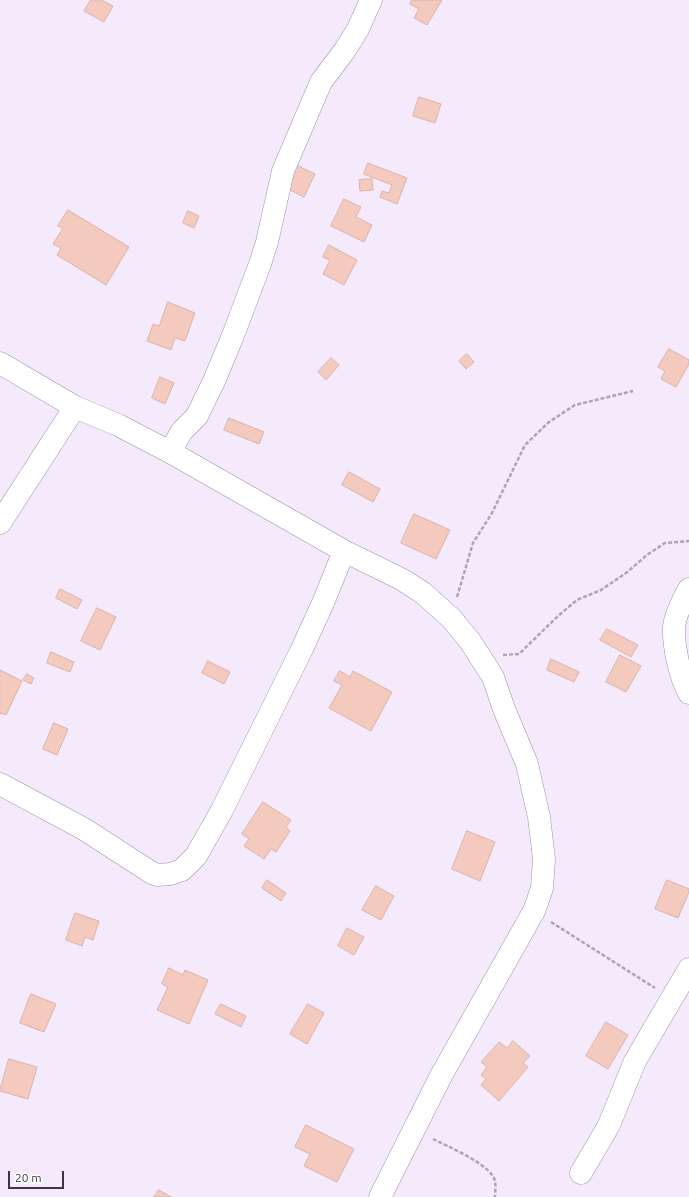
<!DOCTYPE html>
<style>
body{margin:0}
#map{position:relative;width:689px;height:1197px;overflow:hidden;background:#f4eafc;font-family:Ubuntu,sans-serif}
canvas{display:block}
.scale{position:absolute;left:8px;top:1171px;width:56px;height:18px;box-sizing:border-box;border:2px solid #3b3541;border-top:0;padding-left:5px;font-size:12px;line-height:14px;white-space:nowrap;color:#3b3541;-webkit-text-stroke:3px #fff;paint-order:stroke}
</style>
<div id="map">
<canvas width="689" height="1197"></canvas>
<div class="scale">20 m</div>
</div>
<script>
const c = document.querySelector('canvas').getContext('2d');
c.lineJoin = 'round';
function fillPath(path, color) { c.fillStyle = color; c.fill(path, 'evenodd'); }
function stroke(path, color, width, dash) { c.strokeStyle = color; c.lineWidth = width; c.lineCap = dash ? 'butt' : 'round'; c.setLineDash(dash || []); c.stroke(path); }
const building = new Path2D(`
 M91,0H101L113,6L104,22L84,11Z
 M412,0H442L427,25L414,18L419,9L410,4Z
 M419,97L441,104L435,123L413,116Z
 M368,163L407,178L397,204L380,197L382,191L389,193L392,185L364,174Z
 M294,164L315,174L304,197L282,186Z
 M372,179L373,190L360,191L359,180Z
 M344,199L361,207L356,217L372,225L364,242L331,226Z
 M68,210L129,247L106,285L57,255L61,248L53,244L63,228L58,226Z
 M188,211L199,216L194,228L183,223Z
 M329,245L357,260L344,285L323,274L330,260L323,257Z
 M168,302L195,313L185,341L175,338L171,350L147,341L153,324L159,326Z
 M669,349L689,360V364L676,387L661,379L665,371L658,367Z
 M467,354L474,362L466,369L459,361Z
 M331,358L339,365L326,380L318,372Z
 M160,377L174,383L165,404L152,398Z
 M229,418L264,432L259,444L224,430Z
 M349,472L380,489L373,502L342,485Z
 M414,514L450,530L436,559L401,543Z
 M60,589L82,600L77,609L56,598Z
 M97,608L116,617L100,650L81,641Z
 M607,629L638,645L631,657L600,640Z
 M51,652L74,662L70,672L47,663Z
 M620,655L641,666L626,692L606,682Z
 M551,659L579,672L574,682L547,670Z
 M208,661L230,672L224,684L202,673Z
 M0,670L22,681L6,715L1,713L0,714Z
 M340,671L350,677L353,671L392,692L371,731L329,708L342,685L334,681Z
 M27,674L34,678L31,684L23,680Z
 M54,723L68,729L57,755L43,749Z
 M263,802L291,820L286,827L290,831L276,852L271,849L264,859L244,846L249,839L242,834Z
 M467,831L495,842L480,881L452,869Z
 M267,880L286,893L281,901L262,888Z
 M667,880L689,889V892L678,918L655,909Z
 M376,886L394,896L381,920L362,910Z
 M75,913L99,921L93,940L85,937L82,946L66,940Z
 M347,928L364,937L354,955L338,946Z
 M169,968L183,975L185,970L208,980L189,1024L157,1010L168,987L162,984Z
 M31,994L56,1004L44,1032L20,1023Z
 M221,1004L246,1016L241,1027L215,1014Z
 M308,1004L324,1013L307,1044L290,1034Z
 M606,1022L628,1035L608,1069L586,1056Z
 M513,1041L530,1056L523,1063L528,1067L499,1101L481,1085L486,1079L481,1075L487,1067L481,1062L499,1042L507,1048Z
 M9,1059L37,1067L28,1099L0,1091Z
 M306,1125L354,1149L337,1182L304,1166L310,1154L295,1147Z
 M159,1190L171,1197H154Z`);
fillPath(building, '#f4cabf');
stroke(building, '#d7b3aa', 1);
const minor = new Path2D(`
 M0,363L75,407L118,425L170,452L344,551L403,580L423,593L451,618L470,641L493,677L504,709L527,764L539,817L544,859L542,888L538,900L534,911L442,1074L380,1197
 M170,452L182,431L197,416L214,381L232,338L260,264L267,242L283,171L321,82L345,50L358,29L371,0
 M0,523L75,407
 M689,589C684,598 675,616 674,627C673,645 680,677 689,693
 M0,784L84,829L152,873L158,875L170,874L182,870L196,856L222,810L301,651L323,603L344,551
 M581,1173L609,1125L635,1061L689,969`);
stroke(minor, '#9e8fab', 23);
stroke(new Path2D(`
 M457,597L473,543L492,513L525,445L549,422L575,405L633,391
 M503,655L519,654L558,616L577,600L601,590L626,573L647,555L665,543L689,541
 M551,922L655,988
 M433,1139C447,1146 492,1165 495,1181C496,1186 495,1192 495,1197`), '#ada4b4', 2.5, [4, 2]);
stroke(minor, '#fff', 22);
</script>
